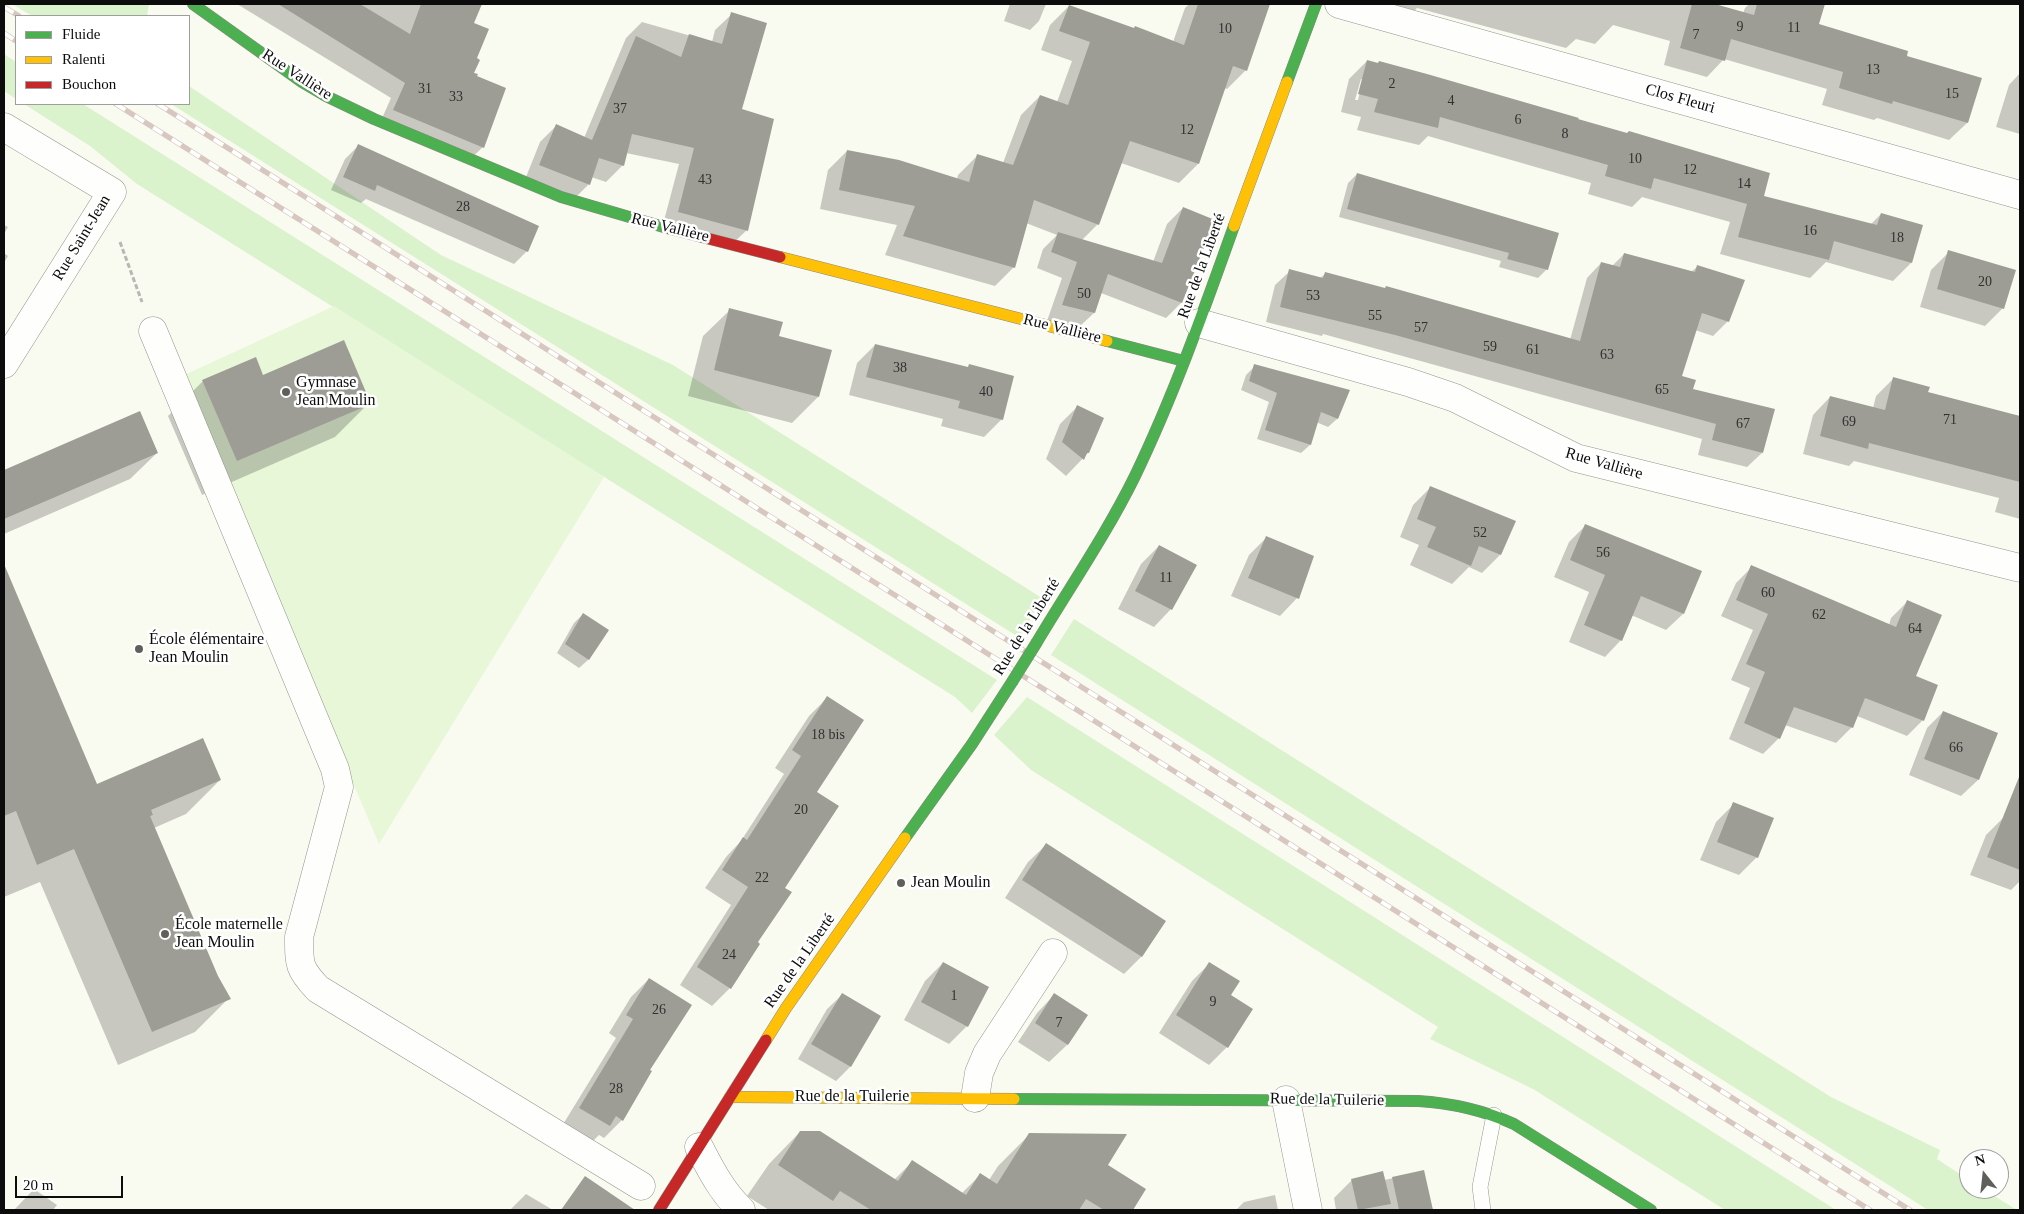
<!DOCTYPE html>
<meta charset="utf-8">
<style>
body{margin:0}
#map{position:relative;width:2024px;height:1214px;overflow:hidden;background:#fafbf0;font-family:"Times New Roman",serif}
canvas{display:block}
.frame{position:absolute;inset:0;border:5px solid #0c0c0c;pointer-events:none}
.legend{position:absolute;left:15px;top:15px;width:175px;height:90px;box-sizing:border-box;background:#fff;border:1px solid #9e9e9e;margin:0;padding:6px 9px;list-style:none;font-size:15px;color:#0c0c0c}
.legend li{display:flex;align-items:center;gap:10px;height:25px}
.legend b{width:25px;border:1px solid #9e9e9e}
.north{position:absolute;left:1959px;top:1149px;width:50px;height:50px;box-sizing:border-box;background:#fff;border:1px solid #9e9e9e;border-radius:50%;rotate:344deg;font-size:14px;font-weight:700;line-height:20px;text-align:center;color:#0c0c0c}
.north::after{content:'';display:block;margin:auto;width:18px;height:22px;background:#5f605c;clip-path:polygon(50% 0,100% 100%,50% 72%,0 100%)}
.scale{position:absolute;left:15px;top:1176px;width:108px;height:22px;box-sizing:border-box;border:2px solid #0c0c0c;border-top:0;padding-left:6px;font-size:15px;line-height:18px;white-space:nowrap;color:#0c0c0c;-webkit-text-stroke:4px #fff;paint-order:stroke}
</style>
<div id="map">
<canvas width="2024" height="1214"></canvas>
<div class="frame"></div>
<ul class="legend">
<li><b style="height:6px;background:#4caf50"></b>Fluide</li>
<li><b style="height:6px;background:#ffc107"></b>Ralenti</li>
<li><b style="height:6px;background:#c62828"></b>Bouchon</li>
</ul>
<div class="north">N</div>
<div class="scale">20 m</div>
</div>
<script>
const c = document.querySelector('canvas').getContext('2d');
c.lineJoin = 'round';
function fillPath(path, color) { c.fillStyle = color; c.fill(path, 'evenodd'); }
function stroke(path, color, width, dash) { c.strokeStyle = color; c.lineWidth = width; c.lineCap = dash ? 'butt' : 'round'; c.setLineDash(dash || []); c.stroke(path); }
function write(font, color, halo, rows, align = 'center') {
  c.font = font + ' "Times New Roman",serif'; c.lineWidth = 5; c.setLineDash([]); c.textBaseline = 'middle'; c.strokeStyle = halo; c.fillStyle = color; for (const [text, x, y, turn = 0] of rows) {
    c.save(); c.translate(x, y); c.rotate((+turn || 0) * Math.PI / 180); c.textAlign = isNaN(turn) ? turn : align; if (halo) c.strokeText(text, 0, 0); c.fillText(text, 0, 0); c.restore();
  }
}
fillPath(new Path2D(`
 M12,4H149L147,16H32Z
 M4,54L16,62V99L4,91Z
 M189,86L441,255L673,365L1042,598L1020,638L171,104H189Z
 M24,104H83L997,680L972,713L955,697L137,184L90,146Z
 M1074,619L1831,1097L1940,1150L1937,1159L1969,1180V1189H1983L2017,1210H1928L1051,655Z
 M1027,697L1836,1210H1725L1533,1089L1430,1039L1438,1027L1031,770L994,735Z`), '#dbf3cd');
fillPath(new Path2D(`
 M334,306L604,477L379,844L180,377Z`), '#e7f7d8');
fillPath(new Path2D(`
 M237,4H481L473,24V74L483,147L467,162L379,125L391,98Z
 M1010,4H1046L1039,21L1030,30L1004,21Z
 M1189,4H1269L1246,70L1227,89L1224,88L1198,164L1179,183L1121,163L1098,224L1082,240L1153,262L1167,224L1183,208L1213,220L1181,303L1166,318L1101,293L1094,313L1078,328L1047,321L1062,278L1037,268L1043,249L1057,235L1026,223L1014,267L995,286L885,255L897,225L820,209L828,170L847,151L957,179L958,175L977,156L1003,163L1021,115L1040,96L1057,102L1072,61L1041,50L1050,25L1069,6L1173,42L1185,8Z
 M1372,4H1711L1743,13L1745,8L1749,4H1807L1823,8L1818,25L1905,56L1980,79L1967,123L1949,140L1877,118L1874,120L1822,105L1827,89L1724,59L1707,77L1664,65L1670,41L1613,25L1595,44L1576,39L1566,48L1417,8L1400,26Z
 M732,14L740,110L747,230L730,246L662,228L679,164L626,153L623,165L606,182L591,177L589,184L572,201L524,182L540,142L556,126L584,138L626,38L642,22L712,42L715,30Z
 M1367,61L1577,120L1763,197L1871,224L1881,214L1911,263L1893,281L1826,262L1810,278L1720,254L1730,222L1642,197L1632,207L1588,194L1591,183L1428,136L1419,145L1357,130L1361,117L1341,112L1349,79ZM1361,79H1363L1358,100H1355Z
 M2020,73V134L1996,127L2009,85Z
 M358,146L527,251L514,264L366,199L361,203L331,190L345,159Z
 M1357,174L1547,269L1538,278L1499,267L1501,261L1339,217L1348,183Z
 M4,225L8,227L4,234Z
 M1949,252L2003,308L1985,326L1920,307L1931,270Z
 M4,253L8,256L4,263Z
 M1624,254L1691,272L1697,267L1728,321L1713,336L1695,330L1681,377L1692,390L1762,453L1747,467L1698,455L1702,439L1323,334L1322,336L1266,322L1275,285L1290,271L1320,278L1325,274L1570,340L1587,278L1601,263L1612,266Z
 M730,310L777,337L818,397L792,423L688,396L703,336Z
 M875,345L1002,419L984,437L941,426L943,419L849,395L857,363Z
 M255,359L262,376L369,403L335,437L202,495L168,416L202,382Z
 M1255,366L1348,391L1337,419L1328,427L1316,422L1310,445L1301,453L1257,439L1269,402L1241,390L1246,375Z
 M1893,379L1977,416L2020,427V519L1995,512L1999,498L1854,461L1849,466L1803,454L1813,415L1830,397L1873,408L1876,396Z
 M1077,407L1088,453L1066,476L1046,459L1060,424Z
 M140,413L157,453L130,479L4,534V471Z
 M1431,487L1514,522L1500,555L1482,573L1469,567L1452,584L1410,565L1419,545L1400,537L1413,505Z
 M1585,526L1700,572L1683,614L1666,630L1631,615L1621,640L1605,657L1569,642L1589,592L1554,577L1569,542Z
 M1266,538L1297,598L1280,616L1231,596L1249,555Z
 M1159,546L1171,609L1154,627L1118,609L1141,564Z
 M1752,567L1889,625L1891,618L1907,602L1915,676L1923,720L1907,736L1857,716L1852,727L1836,743L1785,725L1779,738L1763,754L1729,739L1750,688L1731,680L1753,630L1721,616L1736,583Z
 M15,594L97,785L220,780L186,814L154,828L217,976L229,998L195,1032L118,1065L40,882L4,897V598Z
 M583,614L607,630L588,660L579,668L557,653L574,623Z
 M827,698L816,792L783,888L756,943L730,988L712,1006L680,985L731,905L705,888L726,857L741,841L784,774L775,768L809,716Z
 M1943,712L1996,733L1978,780L1961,796L1909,775L1927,728Z
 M1734,804L1757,857L1739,875L1700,860L1716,822Z
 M2004,817L2020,824V881L2011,890L1970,875L1986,835Z
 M1046,845L1142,956L1124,974L1005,898L1028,862Z
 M943,963L967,1026L949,1044L904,1020L925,981Z
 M1210,963L1229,995L1251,1009L1227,1047L1209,1065L1159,1033L1192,981Z
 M649,979V1070L622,1120L604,1138L599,1135L591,1143L562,1126L616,1038L609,1033L631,997Z
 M842,995L850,1067L836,1081L798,1059L827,1009Z
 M1054,995L1086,1016L1067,1045L1049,1062L1018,1042L1037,1013Z
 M800,1132L894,1180L913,1161L962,1193L980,1175L989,1180L998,1166L1030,1134L1106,1165L1144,1189L1131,1210H769L747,1196L769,1164Z
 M1423,1172L1431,1210H1336L1334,1198L1352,1180H1384Z
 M34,1189L57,1205L53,1210H14Z
 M526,1194L553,1210H510Z
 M1275,1195L1278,1210H1236L1244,1202Z`), '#0003');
fillPath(new Path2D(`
 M278,4H360L410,34L421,4H482L474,23L489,29L477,58L480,60L474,73L478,74L477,76L506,88L484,148L393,110L405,83Z
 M1198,4H1270L1247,71L1233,66L1199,164L1130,141L1099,225L1034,200L1015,268L903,236L915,206L839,190L847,150L899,160L969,182L977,154L1013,165L1040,95L1068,105L1090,42L1059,31L1069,5L1134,28L1135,26L1184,45Z
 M1692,4H1715L1754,15L1757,4H1825L1819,24L1908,51L1907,56L1982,78L1968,123L1893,101L1892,104L1839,88L1843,72L1731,39L1725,61L1680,48Z
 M731,12L767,23L742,109L774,119L748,231L678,212L694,148L632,134L624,166L599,158L590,185L539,165L556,124L592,140L636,36L681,57L689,34L722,44Z
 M1367,60L1378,63L1379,61L1427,74L1579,118L1578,119L1627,133L1629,131L1770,173L1764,196L1877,225L1881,213L1923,225L1912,263L1834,241L1829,260L1738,237L1747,204L1654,178L1651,189L1605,176L1608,165L1440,117L1438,128L1374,112L1378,99L1358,94Z
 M358,144L539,226L528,252L377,185L375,191L343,177Z
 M1357,173L1559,233L1548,270L1507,259L1509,253L1347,209Z
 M1183,207L1215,220L1182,303L1108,274L1095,313L1062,305L1077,262L1051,252L1058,232L1162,263Z
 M1948,250L2016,270L2004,309L1937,289Z
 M1624,253L1695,272L1697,265L1745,280L1729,322L1702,313L1682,376L1696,380L1693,389L1775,409L1763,453L1712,440L1716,424L1395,335L1280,307L1289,269L1323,278L1325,272L1385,288L1386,286L1580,341L1601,262L1620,267Z
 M729,308L783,322L779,336L832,350L819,397L714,370Z
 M344,340L371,404L237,461L202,380L256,357L263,375Z
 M875,344L968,367L969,364L1014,376L1003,420L958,408L960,401L866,377Z
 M1254,364L1350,390L1338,419L1321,412L1311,445L1265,430L1277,393L1249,381Z
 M1893,377L1930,387L1928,392L2020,416V482L1869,443L1868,449L1820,436L1830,396L1885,410Z
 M1077,405L1104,418L1089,453H1087L1084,460L1062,442Z
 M140,411L158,453L4,519V470Z
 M1430,486L1516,521L1501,555L1479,546L1471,566L1427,547L1436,527L1417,519Z
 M1585,524L1702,571L1684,614L1641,596L1622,641L1584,625L1605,575L1570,560Z
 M1266,536L1314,556L1299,599L1248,578Z
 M1159,545L1197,565L1172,610L1135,591Z
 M4,564L97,784L203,738L221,780L151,810L153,815L150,816L218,976L231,999L152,1032L74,849L37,865L16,811L4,816Z
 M1751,565L1896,627L1907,600L1942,615L1916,676L1938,685L1924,721L1865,698L1853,728L1794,707L1780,739L1744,723L1765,672L1746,664L1768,614L1736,600Z
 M583,613L609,630L589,660L565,644Z
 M827,696L864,720L817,792L839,806L785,888L792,892L758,942L760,944L731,989L697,967L748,887L722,870L743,837L747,840L801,756L792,750Z
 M1943,711L1998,733L1979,780L1924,759Z
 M2019,777L2020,778V870L1987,857Z
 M1733,802L1774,818L1758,858L1717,842Z
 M1046,843L1166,921L1142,957L1022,880Z
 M943,962L989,987L968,1027L921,1002Z
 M1209,962L1240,981L1231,995L1253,1009L1228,1048L1176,1015Z
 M649,978L692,1005L650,1070L652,1071L623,1121L616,1116L610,1126L579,1108L633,1019L626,1015Z
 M842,993L881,1016L851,1067L811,1044Z
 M1054,993L1088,1015L1068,1045L1035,1023Z
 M800,1131H820L898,1181L912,1160L966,1195L980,1173L997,1184L1029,1133L1127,1134L1108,1165L1146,1189L1133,1210H1104L1086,1199L1079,1210H871L840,1191L833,1201L778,1165Z
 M1424,1170L1433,1210H1399L1392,1177Z
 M1383,1171L1391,1204L1358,1210L1351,1179Z
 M585,1176L635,1210H561Z`), '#9d9d96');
const lane = new Path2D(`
 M1483,1210L1480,1187L1494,1115`);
const street = new Path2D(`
 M1339,4L2020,195
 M4,127L112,192L4,364
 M1199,323L1408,382L1455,398L1576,458L2020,568
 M153,331L335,769L339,787L299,937C299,965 299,969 318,989L641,1186
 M975,1098L979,1073L987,1054L1053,953
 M1286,1100L1308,1210
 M699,1147C711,1170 722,1192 741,1210`);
const fast = new Path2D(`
 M193,4L302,82L326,96L374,119L561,197L667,228
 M1287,82L1316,4
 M1107,341L1184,361
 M1037,642C1070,587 1107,533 1135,476C1174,395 1204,310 1234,226
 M905,838L972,744L1012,682
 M1014,1099L1418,1101C1452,1103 1483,1110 1514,1124L1651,1210`);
const slow = new Path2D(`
 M1234,226L1287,82
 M780,257L1107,341
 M766,1040L786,1008L905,838
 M730,1097L1014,1099`);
const jam = new Path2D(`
 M667,228L780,257
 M659,1210L766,1040`);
stroke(lane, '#93948f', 16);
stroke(street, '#93948f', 29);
stroke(fast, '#8a8a85', 12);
stroke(slow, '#8a8a85', 12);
stroke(jam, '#8a8a85', 12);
stroke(new Path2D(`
 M120,242L142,302`), '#b7b7b5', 3, [5, 2.5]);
stroke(lane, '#fefefd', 15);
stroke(street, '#fefefd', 28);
stroke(fast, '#4caf50', 11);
stroke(slow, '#ffc107', 11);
stroke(jam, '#c62828', 11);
const rail = new Path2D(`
 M4,7L19,16
 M4,33L16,41
 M116,104L1870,1210
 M158,104L1910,1210`);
stroke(rail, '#d8c7c1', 5.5);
stroke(rail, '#fff', 4, [11]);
const fastBridge = new Path2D(`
 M1012,682L1037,642`);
stroke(fastBridge, '#8a8a85', 12, []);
stroke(fastBridge, '#4caf50', 11);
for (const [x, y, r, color] of [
 [286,392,5,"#5f605c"],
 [139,649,5,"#5f605c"],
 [901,883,5,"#5f605c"],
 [165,934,5,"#5f605c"]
]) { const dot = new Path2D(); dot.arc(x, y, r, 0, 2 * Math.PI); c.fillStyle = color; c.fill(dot); stroke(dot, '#fff', 2); }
write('14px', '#30302e', null, [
 ["9",1740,27],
 ["11",1794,28],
 ["10",1225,29],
 ["7",1696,35],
 ["13",1873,70],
 ["2",1392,84],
 ["31",425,89],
 ["15",1952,94],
 ["33",456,97],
 ["4",1451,101],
 ["37",620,109],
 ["6",1518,120],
 ["12",1187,130],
 ["8",1565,134],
 ["10",1635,159],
 ["12",1690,170],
 ["43",705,180],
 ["14",1744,184],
 ["28",463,207],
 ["16",1810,231],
 ["18",1897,238],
 ["20",1985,282],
 ["50",1084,294],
 ["53",1313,296],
 ["55",1375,316],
 ["57",1421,328],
 ["59",1490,347],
 ["61",1533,350],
 ["63",1607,355],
 ["38",900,368],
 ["65",1662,390],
 ["40",986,392],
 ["71",1950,420],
 ["69",1849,422],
 ["67",1743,424],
 ["52",1480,533],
 ["56",1603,553],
 ["11",1166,578],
 ["60",1768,593],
 ["62",1819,615],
 ["64",1915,629],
 ["18 bis",828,735],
 ["66",1956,748],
 ["20",801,810],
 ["22",762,878],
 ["24",729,955],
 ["1",954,996],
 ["9",1213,1002],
 ["26",659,1010],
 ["7",1059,1023],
 ["28",616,1089]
]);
write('16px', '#0c0c0c', '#fff', [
 ["Rue Vallière",297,75,33],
 ["Clos Fleuri",1680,99,16],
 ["Rue Vallière",670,228,14],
 ["Rue Saint-Jean",82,238,-59],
 ["Rue de la Liberté",1202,266,-70],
 ["Rue Vallière",1062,329,14],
 ["Rue Vallière",1604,464,16],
 ["Rue de la Liberté",1027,627,-58],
 ["Rue de la Liberté",800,961,-55],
 ["Rue de la Tuilerie",852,1097],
 ["Rue de la Tuilerie",1327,1100,1]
]);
write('16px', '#0c0c0c', '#fff', [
 ["Gymnase",296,383],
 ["Jean Moulin",296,401],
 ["École élémentaire",149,640],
 ["Jean Moulin",149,658],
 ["Jean Moulin",911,883],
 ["École maternelle",175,925],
 ["Jean Moulin",175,943]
], 'left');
</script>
